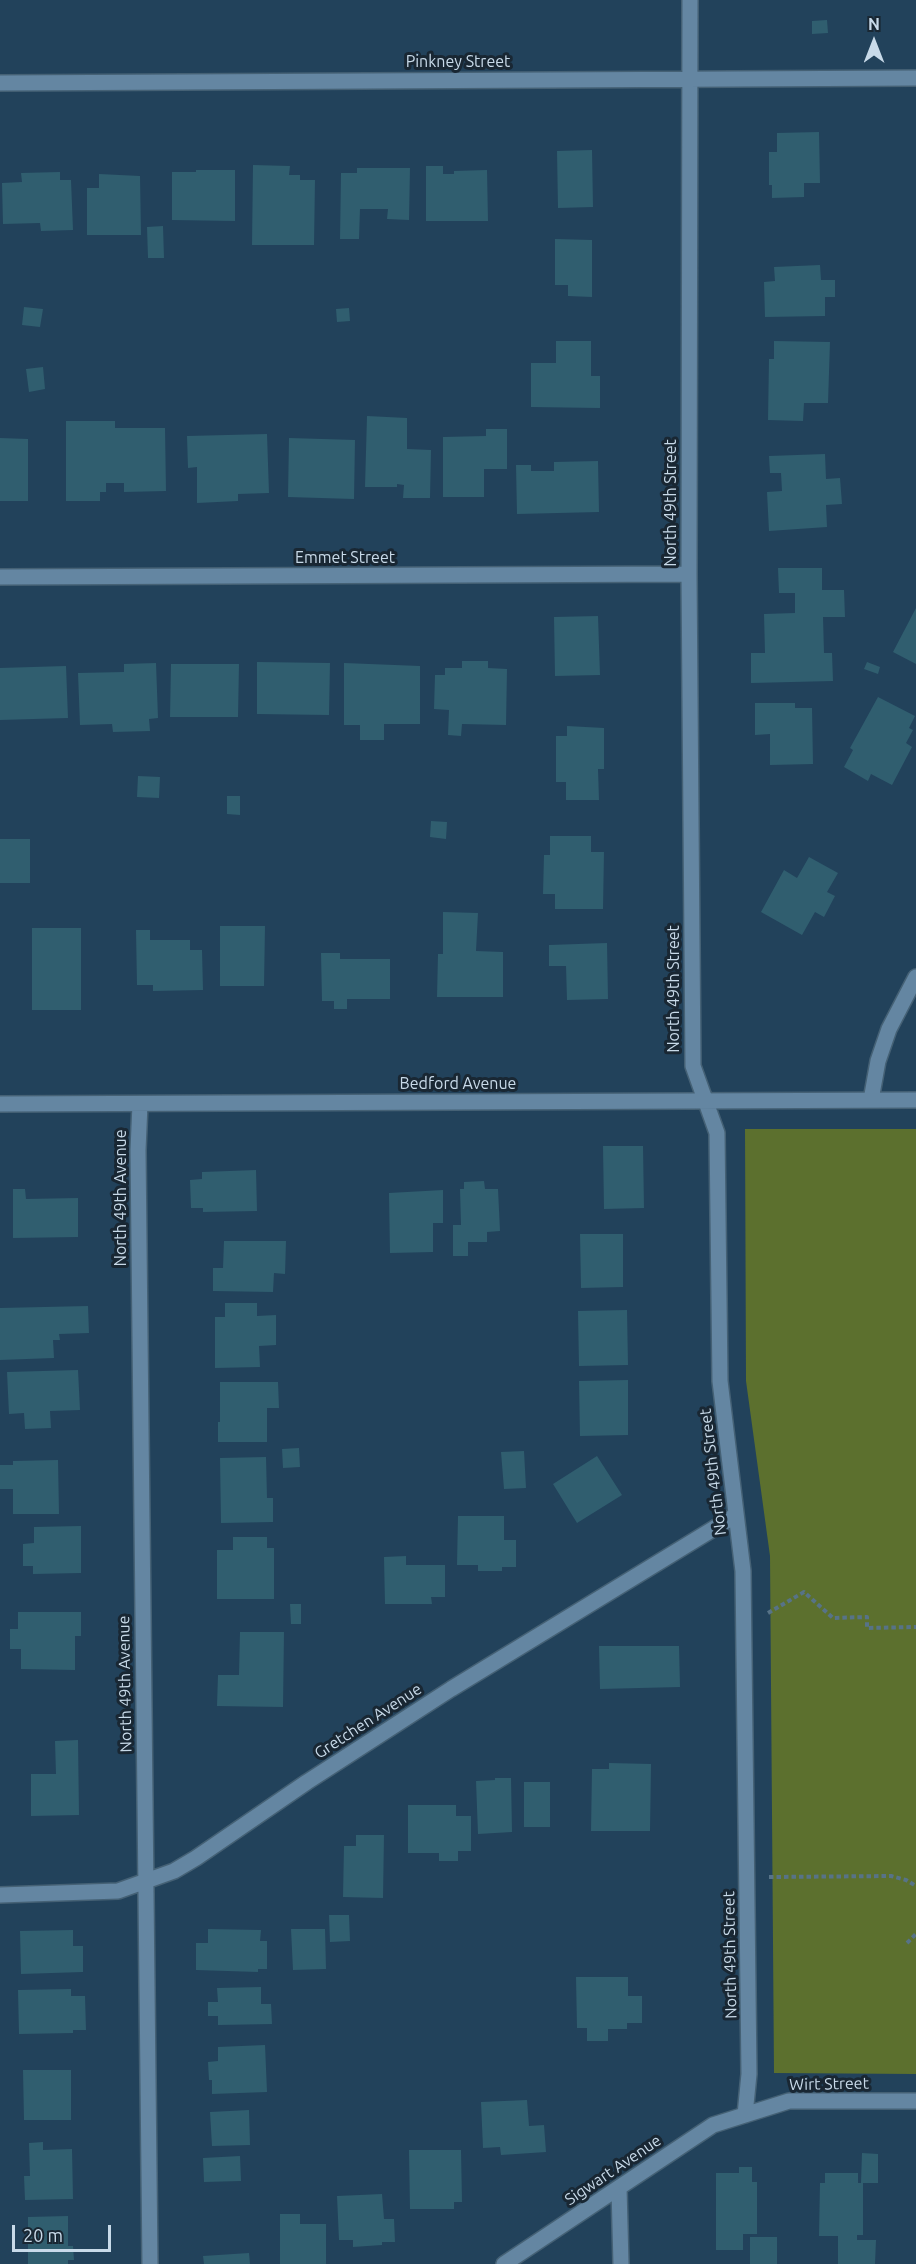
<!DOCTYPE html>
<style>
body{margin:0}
#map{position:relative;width:916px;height:2264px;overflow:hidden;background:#22425b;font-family:Ubuntu,sans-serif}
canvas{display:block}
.north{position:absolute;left:844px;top:12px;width:60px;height:60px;-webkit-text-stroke:4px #192733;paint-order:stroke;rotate:0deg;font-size:16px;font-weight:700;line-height:24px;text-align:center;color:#c8dae9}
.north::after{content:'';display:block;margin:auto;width:21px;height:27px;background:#c8dae9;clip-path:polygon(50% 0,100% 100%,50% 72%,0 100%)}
.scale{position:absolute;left:12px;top:2225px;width:99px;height:27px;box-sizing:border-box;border:3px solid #c8dae9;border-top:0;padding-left:8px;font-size:18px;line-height:21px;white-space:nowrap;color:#c8dae9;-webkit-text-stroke:4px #192733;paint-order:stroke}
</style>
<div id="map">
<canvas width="916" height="2264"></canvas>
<div class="north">N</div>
<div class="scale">20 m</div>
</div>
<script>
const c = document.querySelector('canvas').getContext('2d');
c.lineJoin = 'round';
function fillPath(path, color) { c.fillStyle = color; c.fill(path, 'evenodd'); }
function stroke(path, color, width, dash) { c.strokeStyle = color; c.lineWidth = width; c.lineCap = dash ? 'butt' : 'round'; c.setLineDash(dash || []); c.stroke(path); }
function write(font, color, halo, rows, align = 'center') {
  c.font = font + ' Ubuntu,sans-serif'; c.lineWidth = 6; c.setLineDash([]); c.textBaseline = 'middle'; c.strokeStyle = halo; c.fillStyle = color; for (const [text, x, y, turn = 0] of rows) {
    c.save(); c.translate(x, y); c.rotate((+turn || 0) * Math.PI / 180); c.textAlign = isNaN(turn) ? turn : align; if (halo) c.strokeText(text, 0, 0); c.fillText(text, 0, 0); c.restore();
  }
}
fillPath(new Path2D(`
 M745,1129H916V2074L774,2073L770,1556L746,1381Z`), '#5c702e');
fillPath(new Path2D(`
 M827,20L828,33L812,34V21Z
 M819,132L820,183H804V197L772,198V185H769V152H777V133Z
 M592,150L593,207L558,208L557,151Z
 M253,165L290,166L289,175H300V180H315L314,245H252Z
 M426,166H443V174H454V171L487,170L488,221H426Z
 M357,168H410L409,220L387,219L388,209H360L359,239H340L341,173H357Z
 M196,170H235V221L172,220V172H196Z
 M60,172V180H71L73,230L41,231L40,223L3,224L2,183L22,182L21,173Z
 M99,174L140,176L141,235H87V188H99Z
 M163,226L164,258H148L147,227Z
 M555,239L592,240V297L568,296V285H555Z
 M820,265L821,280H835V297H825V316L765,317L764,282L775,281L774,267Z
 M24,307L43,309L40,327L22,325Z
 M349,308L350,321L337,322L336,309Z
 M556,341H591V376H600V408L531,407V363H556Z
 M774,341L830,342L828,403H804L803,421L768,420L769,359H774Z
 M43,367L45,389L29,392L26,369Z
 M367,416L407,418V449L431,450L430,498H403L404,485L397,484V487H365Z
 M66,421H115V428H165L166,491L124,492V483H106V492H100V501H66Z
 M486,429H507V469H484V497H443V437L486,436Z
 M267,434L269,493L238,494V501L197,503V467L188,468L187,436Z
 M0,438L28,439V501H0Z
 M289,438L355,440L354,499L288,497Z
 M825,454L826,479L840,478L842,504L826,505L827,527L769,531L767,492L782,491L781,473H770L769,456Z
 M598,461L599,512L517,514L516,465H531V471H554V462Z
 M778,568H822V590H844L845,617H823L824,653H832L833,681L751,683V653H765L764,614L795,613V593H779Z
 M916,608V664L893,652Z
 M598,616L600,675L555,676L554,617Z
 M462,661H488V668L507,669L506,725L462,724L461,736L448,735L449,710L434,709L435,675H445V668H462Z
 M257,662L330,663L329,715L257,714Z
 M867,662L880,667L878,674L864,669Z
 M156,663L158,718L149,719L150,731L113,732L112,724L80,725L78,673L124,672V664Z
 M344,663L420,666V724H384V740H360V725H344Z
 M171,664H239L238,717H170Z
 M66,666L68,718L0,720V668Z
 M878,697L915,716L909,728L913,730L906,743L912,747L892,785L871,774L868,781L844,767L853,750L850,748Z
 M755,703H795V708H812L813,764L770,765V734L755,735Z
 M567,726L604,728V769H598L599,800H566V782H556V736H567Z
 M138,776L160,777L159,798L137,797Z
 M227,796H240V815L227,814Z
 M431,821L447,822L446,839L430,837Z
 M550,836H591V852H604L603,909H555V894H543L544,855H550Z
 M0,839H30V883H0Z
 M809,857L838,873L827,892L835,896L824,917L815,912L802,935L761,912L784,870L797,878Z
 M443,912L478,913L476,951L503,952V997H437L438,954H443Z
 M220,926H265L264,986H220Z
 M32,928H81V1010H32Z
 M136,930H150V940H190V950H202L203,990L153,991V985H137Z
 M607,943L608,999L567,1000L566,966H549V945Z
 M321,953H340V959H390V999H347V1009H334V1001H322Z
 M603,1146H643L644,1208L604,1209Z
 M256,1170L257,1211L203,1212V1208H191L190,1180L202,1179V1172Z
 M484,1181L485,1189H498L500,1231L487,1232V1242H468V1256H453V1225H461L460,1189H464V1182Z
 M13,1189H25L26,1199L78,1198V1237L13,1238Z
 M443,1190V1223H433V1252L390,1253L389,1193Z
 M580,1234H623V1287L581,1288Z
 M224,1241H286L285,1274L274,1273L273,1292L213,1291V1268H223Z
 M225,1303H257V1316L276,1315V1345L259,1346L260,1367L215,1368V1317H225Z
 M88,1306L89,1333L59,1334L60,1340H53L54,1358L0,1360V1308Z
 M627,1310L628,1365L579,1366L578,1311Z
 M78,1370L80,1410L50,1411L51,1428L25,1429L24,1413L9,1414L7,1372Z
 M628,1380V1435L580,1436L579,1381Z
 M220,1382H278L279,1408H267V1442H218V1422H220Z
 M299,1448L300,1467L283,1468L282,1449Z
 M524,1451L526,1488L504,1489L501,1452Z
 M597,1456L622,1495L577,1523L553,1484Z
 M266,1457L267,1498H273V1522L221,1523L220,1458Z
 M58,1460L59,1514H13V1489H0V1465H13V1461Z
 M458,1516H504V1540H516V1567H502V1571H478V1565H457Z
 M81,1526V1573L33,1574V1566H23V1544L34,1543V1527Z
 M233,1537H267V1548H274V1599H217V1550H233Z
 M406,1556V1565H445V1597H431L432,1604H385L384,1557Z
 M290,1604H301V1624H291Z
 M18,1612H81V1636H75V1670L21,1669V1649H10V1629H18Z
 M240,1632H284L283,1707L217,1706L218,1675H239Z
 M599,1646H679L680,1687L600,1689Z
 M78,1740L79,1815L31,1816V1774H56L55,1741Z
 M609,1763L651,1764L650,1831H591L592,1769H609Z
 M495,1778H511L512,1832L478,1834L476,1781L495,1780Z
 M524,1782H550V1827H524Z
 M408,1805H456V1816H471V1851H458V1861H439V1853H408Z
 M356,1835H384L383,1898L343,1897L344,1846H356Z
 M329,1915H349L350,1941L330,1942Z
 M208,1929L261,1930L260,1941H267V1969H258V1972L196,1970V1943H208Z
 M291,1929H325L326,1969L293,1970Z
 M73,1930V1946H83V1972L21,1974L20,1931Z
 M576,1977H628V1996H642V2023H627V2029H608V2041H587V2028H577Z
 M261,1987V2004H271L272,2024L218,2025V2016H208V2002H218L217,1988Z
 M71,1989V1996H85L86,2030H73V2033L19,2034L18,1990Z
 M265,2045L267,2092L212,2094V2080H209L208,2062L218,2061V2047Z
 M23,2070H71V2120H24Z
 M527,2100L529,2126L544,2125L546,2152L501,2155L500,2147L483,2148L481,2102Z
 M249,2110L250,2145L212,2146L210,2112Z
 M43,2142V2150L72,2149L73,2199L25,2200L24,2176H30L29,2143Z
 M409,2150H461L462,2202H454V2209H410Z
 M862,2153L878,2154V2183H861Z
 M240,2156L241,2181L204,2182L203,2158Z
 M739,2167H752V2182H757V2234H743V2250H716V2173H739Z
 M825,2173H858V2183H863V2235H857V2240H876L875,2264H838V2236H819L820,2183H825Z
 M382,2194L384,2219H394L395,2242H382V2245L353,2247V2240H339L337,2196Z
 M280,2214H300V2224H326V2264H280Z
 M68,2216V2246H73L74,2260H68V2264H28V2217Z
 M750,2237H777V2264H750Z
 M249,2253L250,2264H204L203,2256Z`), '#305e6f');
const minor = new Path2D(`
 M690,0L689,574L693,1066L717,1133L720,1381L743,1571L749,2074L745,2115
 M0,83L916,78
 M0,577L689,574
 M871,1100L878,1061L889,1029L916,977
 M0,1104L916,1100
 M140,1104L138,1150L150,2264
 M0,1895L118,1891L174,1871L196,1858L307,1782L451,1689L736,1515
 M619,2188L621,2264
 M504,2264L713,2125L789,2101H916`);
stroke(minor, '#456175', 18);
stroke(new Path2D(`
 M768,1613L804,1592L833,1618L867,1617V1628L916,1627
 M769,1877L891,1876L906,1880L916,1886
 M907,1943L916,1934`), '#577388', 4, [4.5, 3]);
stroke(minor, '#6486a2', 15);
write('16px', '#c8dae9', '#192733', [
 ["Pinkney Street",458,62],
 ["North 49th Street",671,503,-90],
 ["Emmet Street",345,558],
 ["North 49th Street",674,989,-90],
 ["Bedford Avenue",458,1084],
 ["North 49th Avenue",121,1198,-90],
 ["North 49th Street",713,1472,-97],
 ["North 49th Avenue",125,1684,-91],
 ["Gretchen Avenue",368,1721,-33],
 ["North 49th Street",730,1955,-91],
 ["Wirt Street",829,2084,-1],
 ["Sigwart Avenue",613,2170,-34]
]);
</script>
